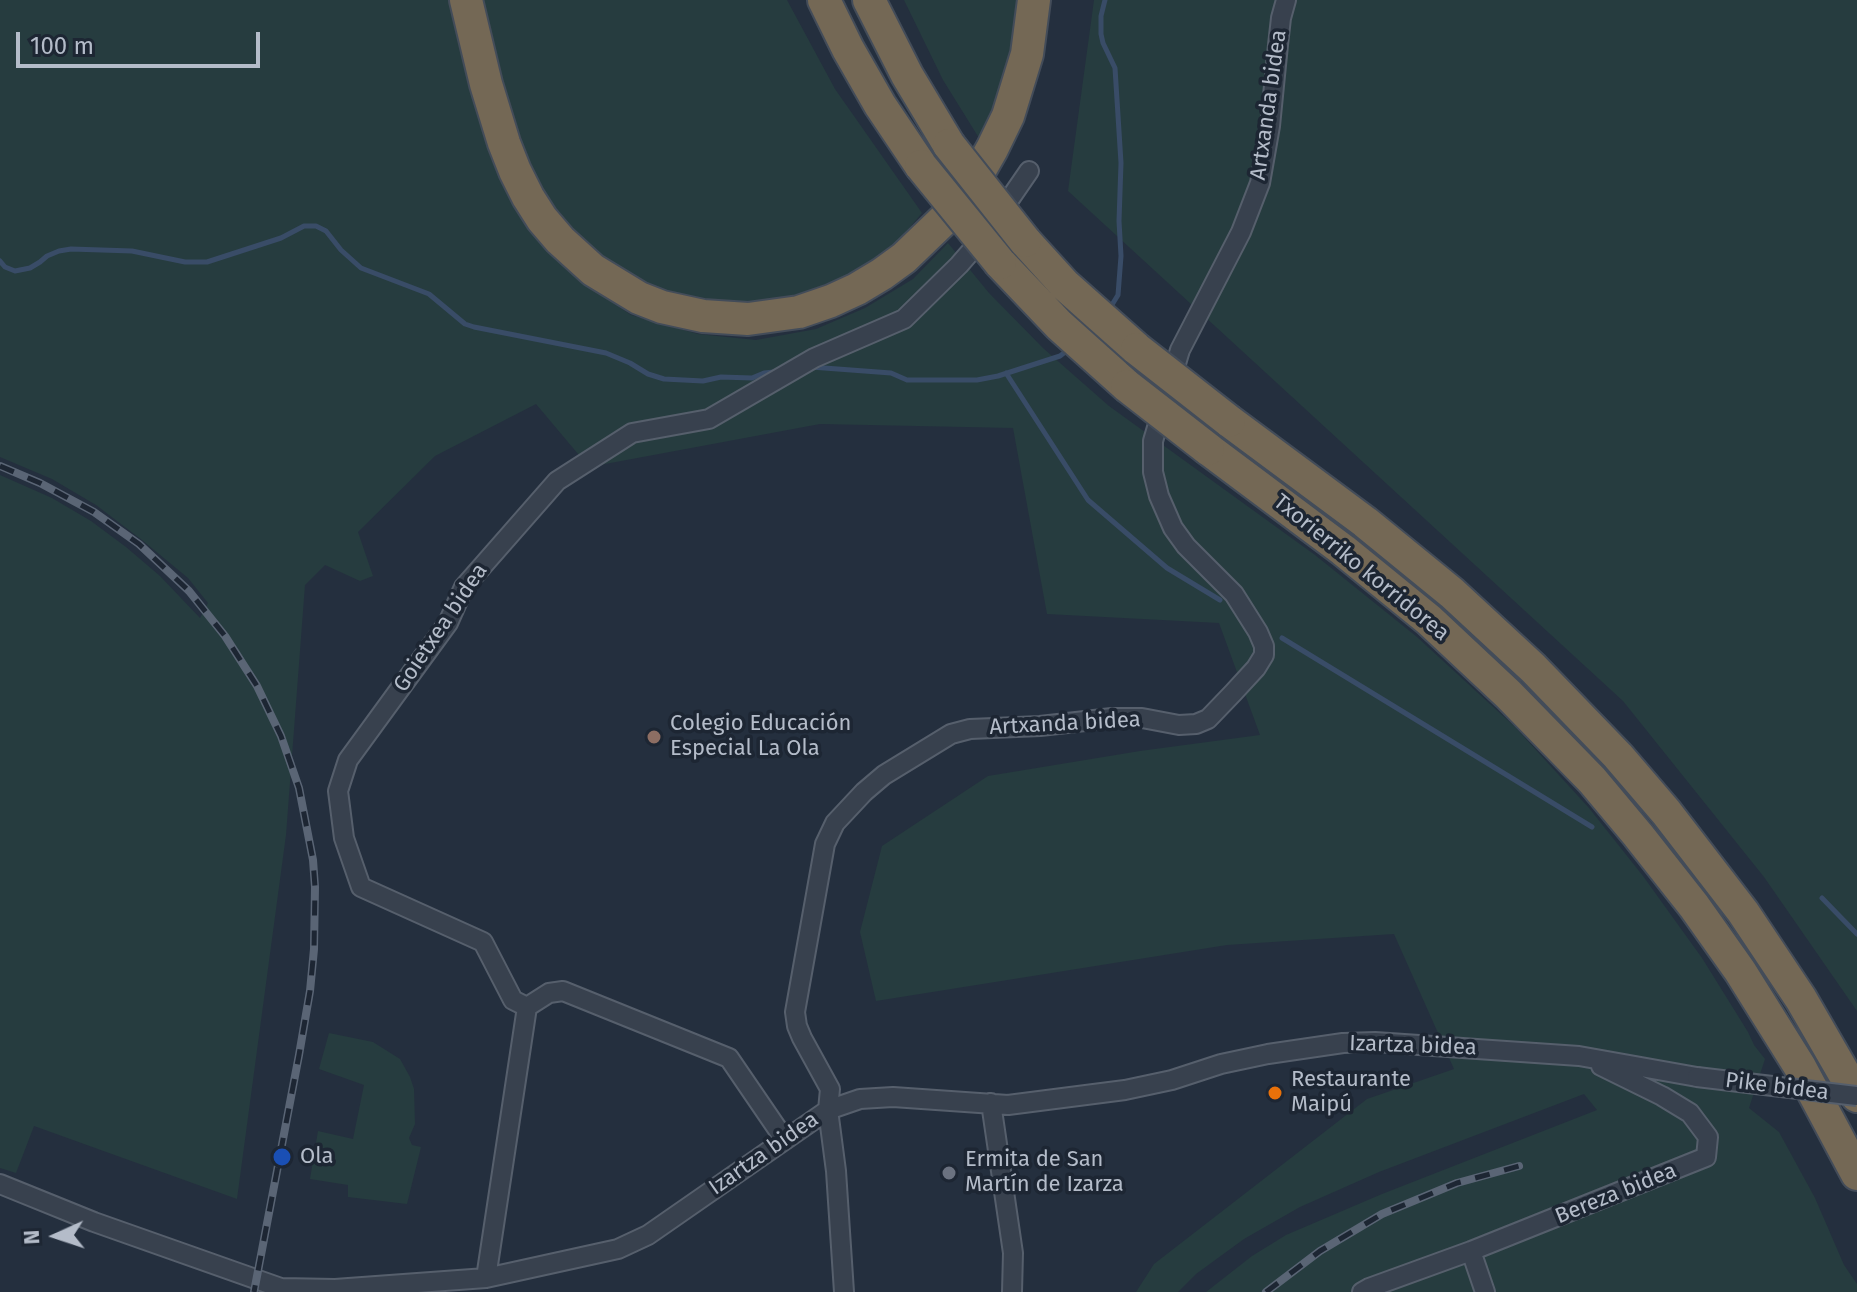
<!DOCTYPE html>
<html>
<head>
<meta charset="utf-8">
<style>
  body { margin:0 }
  #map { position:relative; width:1857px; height:1292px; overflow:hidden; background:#242f3e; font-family:"Fira Sans",sans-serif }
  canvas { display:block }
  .north { position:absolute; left:16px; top:1196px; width:80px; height:80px; -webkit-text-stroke:6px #1d2633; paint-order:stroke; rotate:267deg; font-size:22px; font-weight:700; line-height:32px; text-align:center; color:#b4bcc9 }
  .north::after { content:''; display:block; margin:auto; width:28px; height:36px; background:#b4bcc9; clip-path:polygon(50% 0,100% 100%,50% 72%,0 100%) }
  .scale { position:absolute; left:16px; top:32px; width:244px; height:36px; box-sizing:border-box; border:4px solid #b4bcc9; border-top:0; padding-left:10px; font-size:24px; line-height:28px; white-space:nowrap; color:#b4bcc9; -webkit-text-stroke:6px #1d2633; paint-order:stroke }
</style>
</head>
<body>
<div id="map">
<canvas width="1857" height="1292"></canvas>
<div class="north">N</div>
<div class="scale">100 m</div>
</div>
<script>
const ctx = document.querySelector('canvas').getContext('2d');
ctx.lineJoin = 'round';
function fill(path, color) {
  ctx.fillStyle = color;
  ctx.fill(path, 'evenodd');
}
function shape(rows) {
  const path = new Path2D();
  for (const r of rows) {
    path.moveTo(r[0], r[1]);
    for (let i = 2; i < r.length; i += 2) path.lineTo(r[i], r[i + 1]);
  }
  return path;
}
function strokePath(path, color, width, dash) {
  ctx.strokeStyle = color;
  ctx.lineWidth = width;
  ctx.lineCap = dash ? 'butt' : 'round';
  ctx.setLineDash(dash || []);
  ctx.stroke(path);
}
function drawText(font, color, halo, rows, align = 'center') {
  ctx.font = font + ' "Fira Sans",sans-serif';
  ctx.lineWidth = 7;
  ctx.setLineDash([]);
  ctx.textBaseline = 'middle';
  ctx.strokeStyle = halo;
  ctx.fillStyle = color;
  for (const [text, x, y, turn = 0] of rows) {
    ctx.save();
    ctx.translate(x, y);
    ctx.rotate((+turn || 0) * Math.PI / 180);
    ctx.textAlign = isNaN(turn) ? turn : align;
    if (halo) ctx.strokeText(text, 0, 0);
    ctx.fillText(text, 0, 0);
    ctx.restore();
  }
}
const green = shape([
  [0,0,450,0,491,159,516,209,548,250,582,282,631,315,698,334,756,340,816,329,865,308,913,279,948,243,989,293,1043,348,1109,406,1315,555,1417,637,1515,727,1589,808,1643,876,1702,958,1748,1032,1754,1045,1765,1059,1749,1108,1779,1132,1815,1198,1844,1265,1857,1284,1857,1292,1206,1292,1252,1256,1286,1235,1382,1194,1597,1110,1584,1094,1379,1172,1300,1207,1244,1239,1196,1274,1178,1292,1136,1292,1154,1264,1367,1099,1454,1069,1394,934,1227,945,876,1001,860,932,882,846,988,776,1140,751,1260,735,1219,623,1047,614,1013,428,820,424,589,467,536,404,435,456,358,532,373,576,360,581,325,565,305,585,286,835,237,1199,34,1126,16,1173,0,1168,0,475,52,498,91,521,126,547,160,576,200,618,208,603,188,578,142,540,96,505,52,479,0,457],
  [477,0,787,0,835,89,922,213,895,245,850,275,792,297,743,308,656,291,624,277,560,221,518,157],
  [904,0,1022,0,1016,41,996,107,979,138,943,80],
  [1094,0,1857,0,1857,1011,1764,877,1623,701,1068,191],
  [329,1033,373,1042,400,1059,410,1077,414,1089,415,1124,409,1138,412,1145,421,1147,407,1204,348,1197,348,1185,310,1179,318,1131,353,1139,364,1085,319,1069]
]);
const stream = shape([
  [1105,0,1101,16,1101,34,1103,43,1115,68,1121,163,1119,221,1121,256,1118,295,1110,308],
  [0,261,5,267,15,271,30,268,40,262,47,256,59,251,71,249,132,251,185,262,207,262,281,238,304,226,316,226,326,231,341,250,361,268,429,294,465,324,474,327,606,353,630,363,648,374,664,379,703,381,721,377,752,378,764,373,774,372],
  [811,367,891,373,907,380,977,380,998,376,1060,356,1069,349],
  [1006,373,1088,500,1167,568,1220,600],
  [1282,638,1592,827],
  [1822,898,1857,934]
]);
const minor = shape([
  [527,1007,513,1000,483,942,361,887,344,838,338,791,348,760,448,623,464,587,557,481,632,433,709,419,814,358,904,319,959,265,985,235,1029,171],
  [991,1103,1013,1253,1012,1292],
  [0,1184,94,1222,281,1288,335,1289,486,1278,618,1249,648,1235,828,1110,860,1099,893,1097,1008,1105,1125,1090,1172,1080,1221,1064,1268,1054,1343,1043,1375,1042,1579,1056,1697,1077],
  [1471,1251,1485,1292],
  [486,1278,527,1007,549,993,563,991,729,1058,785,1140],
  [844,1292,836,1171,828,1110,830,1089,802,1038,797,1026,795,1012,825,844,835,823,864,792,884,775,951,734,970,729,1040,726,1112,718,1142,718,1179,725,1196,724,1208,719,1233,693,1256,668,1264,655,1264,646,1258,632,1234,594,1186,546,1173,528,1159,496,1153,472,1153,441,1180,350,1241,232,1260,183,1270,126,1278,45,1281,18,1286,0],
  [1362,1292,1369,1288,1471,1251,1706,1157,1708,1137,1690,1113,1662,1096,1601,1066]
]);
const motorway = shape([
  [466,0,486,84,504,143,515,171,528,197,542,219,560,240,593,270,639,298,662,307,703,316,748,319,799,312,831,301,857,289,882,274,904,258,955,209,968,191,992,149,1008,116,1027,54,1034,0],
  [824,0,848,49,880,105,921,166],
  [869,0,907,75,949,145],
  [1025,241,1065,285,1137,349],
  [1000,263,1059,325,1127,386],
  [1229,421,1365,522,1452,593,1533,668,1618,756,1666,812,1743,912,1801,999,1857,1096],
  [1208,449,1343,550,1429,620,1508,694,1592,780,1638,835,1694,906,1740,971,1800,1067,1857,1174]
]);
const rail = shape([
  [0,466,40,483,94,512,139,544,189,591,225,636,257,686,281,736,299,788,313,860,315,887,314,949,310,991,299,1055,254,1292],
  [1266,1292,1320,1251,1382,1214,1457,1183,1519,1166]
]);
const minorBridge = shape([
  [1697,1077,1857,1096]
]);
const motorwayBridge = shape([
  [949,145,1025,241],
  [921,166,1000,263],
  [1137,349,1229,421],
  [1127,386,1208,449]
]);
const markers = [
  [654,737,8,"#8d6e63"],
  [1275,1093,8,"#e8710a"],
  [282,1157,10,"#1a4fb4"],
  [949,1173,8,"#6b7280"]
];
const streetNames = [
  ["Artxanda bidea",1269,105,-82],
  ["Txorierriko korridorea",1361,568,39],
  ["Goietxea bidea",441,628,-56],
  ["Artxanda bidea",1065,724,-3],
  ["Izartza bidea",1413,1046,2],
  ["Pike bidea",1777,1087,7],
  ["Izartza bidea",764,1154,-35],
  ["Bereza bidea",1616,1194,-22]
];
const poiNames = [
  ["Colegio Educación",670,724],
  ["Especial La Ola",670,749],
  ["Restaurante",1291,1080],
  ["Maipú",1291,1105],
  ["Ola",300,1157],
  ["Ermita de San",965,1160],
  ["Martín de Izarza",965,1185]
];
fill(green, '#263c3f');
strokePath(stream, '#394c67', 5);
strokePath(minor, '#565f6c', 22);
strokePath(motorway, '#434c59', 36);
strokePath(minor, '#38414e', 18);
strokePath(motorway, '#746855', 32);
strokePath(rail, '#5a6575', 8);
strokePath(rail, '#1d2633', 5, [15]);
strokePath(minorBridge, '#565f6c', 22, []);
strokePath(motorwayBridge, '#434c59', 36, []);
strokePath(minorBridge, '#38414e', 18);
strokePath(motorwayBridge, '#746855', 32);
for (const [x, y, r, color] of markers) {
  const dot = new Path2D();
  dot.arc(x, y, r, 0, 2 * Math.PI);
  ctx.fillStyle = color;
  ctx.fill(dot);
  strokePath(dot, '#1d2633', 3);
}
drawText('22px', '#b4bcc9', '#1d2633', streetNames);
drawText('22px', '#b4bcc9', '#1d2633', poiNames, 'left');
</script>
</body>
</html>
